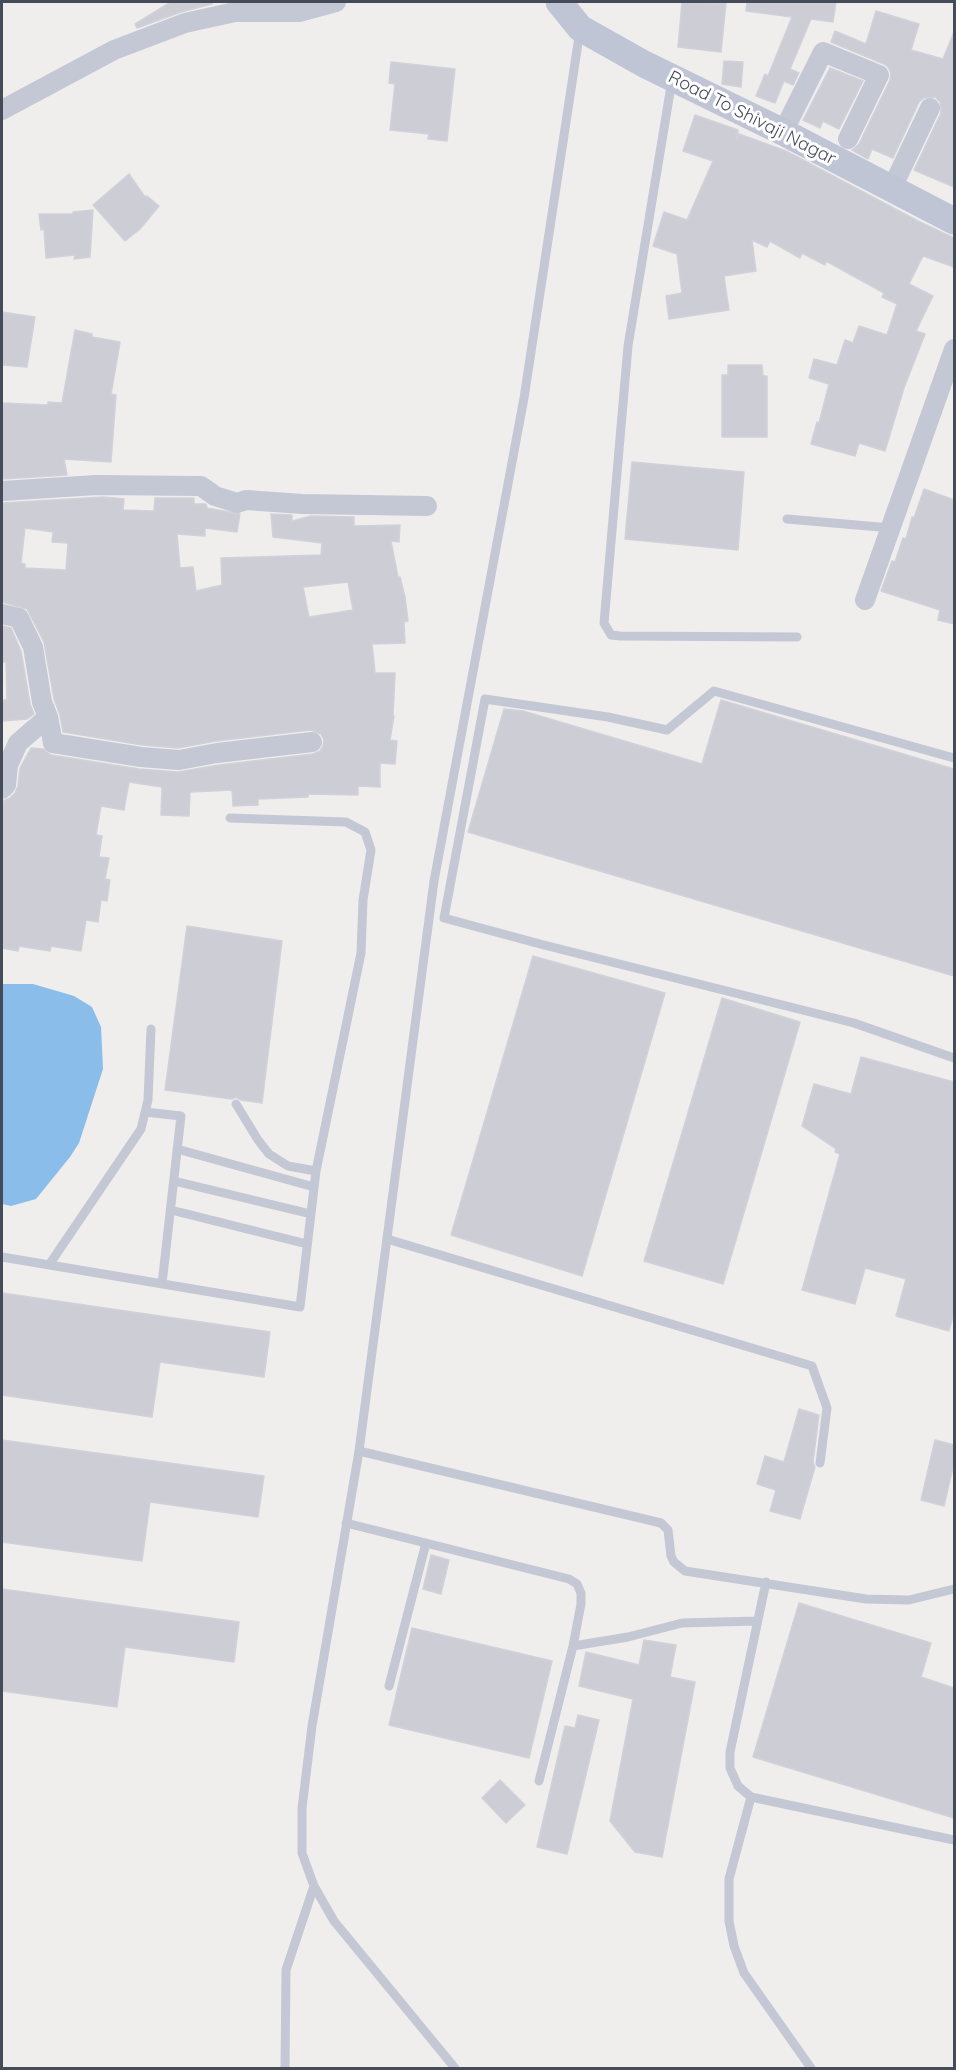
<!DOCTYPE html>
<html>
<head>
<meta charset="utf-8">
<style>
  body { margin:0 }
  #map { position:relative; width:956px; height:2070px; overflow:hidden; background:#f0eeed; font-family:Quicksand,sans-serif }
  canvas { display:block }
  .frame { position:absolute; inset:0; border:3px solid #464b5a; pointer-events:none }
</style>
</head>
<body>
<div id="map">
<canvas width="956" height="2070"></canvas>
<div class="frame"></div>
</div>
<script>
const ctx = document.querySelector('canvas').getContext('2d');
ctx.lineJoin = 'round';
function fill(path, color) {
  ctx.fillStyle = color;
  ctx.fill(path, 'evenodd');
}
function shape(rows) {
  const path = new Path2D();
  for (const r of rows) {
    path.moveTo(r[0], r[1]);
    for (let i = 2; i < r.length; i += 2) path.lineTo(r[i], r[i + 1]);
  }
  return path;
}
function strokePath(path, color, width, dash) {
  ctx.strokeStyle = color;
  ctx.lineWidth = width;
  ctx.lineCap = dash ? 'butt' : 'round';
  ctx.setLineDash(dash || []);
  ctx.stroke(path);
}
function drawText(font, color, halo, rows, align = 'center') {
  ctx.font = font + ' Quicksand,sans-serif';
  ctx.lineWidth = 6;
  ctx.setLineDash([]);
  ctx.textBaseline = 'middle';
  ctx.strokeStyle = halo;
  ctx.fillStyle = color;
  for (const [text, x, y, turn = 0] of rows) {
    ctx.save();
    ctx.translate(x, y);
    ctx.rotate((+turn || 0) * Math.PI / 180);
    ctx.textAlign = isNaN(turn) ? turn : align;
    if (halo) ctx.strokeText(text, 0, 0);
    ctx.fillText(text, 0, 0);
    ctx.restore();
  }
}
const water = shape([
  [2,984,33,984,74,996,92,1007,101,1027,103,1069,79,1143,70,1157,36,1199,11,1206,2,1204]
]);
const building = shape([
  [171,2,212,2,212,4,181,12,137,28,135,24,171,2],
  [682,2,726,3,721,52,678,47,682,2],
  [747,2,836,2,833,22,811,19,790,69,799,73,793,85,784,81,775,103,756,96,765,74,768,76,792,17,746,11,747,2],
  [876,11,919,24,911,50,943,59,954,32,954,187,914,170,941,113,940,102,935,97,924,98,919,102,893,158,872,149,868,159,852,150,859,144,890,80,891,73,888,67,884,64,831,42,835,31,866,44,876,11],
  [724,61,743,62,741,87,722,84,724,61],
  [391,62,455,69,447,141,428,139,429,134,390,130,395,84,389,83,391,62],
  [830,68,863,81,839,129,823,121,820,128,803,120,830,68],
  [695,115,738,130,737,140,739,134,786,151,918,221,954,238,954,267,923,256,909,284,933,296,916,331,925,334,904,388,885,451,859,443,855,456,811,444,817,422,819,423,829,384,809,378,814,359,837,365,845,340,853,343,859,326,887,335,897,304,882,297,884,293,826,261,825,265,802,253,800,258,770,241,767,247,752,240,756,271,724,276,729,310,669,319,666,296,682,293,677,254,653,246,664,212,687,220,713,161,683,151,695,115],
  [129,174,145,197,147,196,159,206,140,229,125,241,93,205,129,174],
  [93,210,90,257,74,259,75,255,46,258,44,229,41,230,39,214,73,214,73,212,93,210],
  [2,312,35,317,27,367,2,365,2,312],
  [75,330,92,334,92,337,120,342,111,394,116,395,111,462,64,459,67,475,2,479,2,403,48,405,48,402,62,403,75,330],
  [728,365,762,365,763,376,767,376,767,437,722,437,722,375,728,375,728,365],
  [632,462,744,472,738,550,625,539,632,462],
  [924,489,954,500,954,624,938,620,940,610,881,591,892,561,895,562,903,538,906,539,912,517,914,518,924,489],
  [103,497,124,499,123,510,154,511,155,498,194,498,194,504,206,504,207,508,240,514,237,532,205,528,205,536,177,534,180,568,193,567,196,591,222,585,221,558,321,555,322,543,273,537,271,514,292,515,292,521,311,516,354,517,354,526,400,525,399,542,391,541,398,577,400,577,405,597,408,621,404,622,405,643,372,644,375,673,395,673,393,716,394,716,390,740,397,741,395,764,380,763,380,787,358,786,358,795,308,794,308,797,258,799,258,805,233,806,232,790,190,792,189,816,161,815,162,787,129,782,124,810,101,806,96,835,102,836,99,857,109,858,105,879,110,880,107,901,101,900,98,922,86,920,81,951,51,946,50,951,19,946,18,951,2,948,2,801,10,798,15,793,18,786,20,768,31,748,43,749,51,755,139,769,178,772,219,765,313,754,320,751,323,746,324,740,321,734,311,730,216,741,178,748,142,745,63,732,60,715,54,699,44,642,27,609,2,602,2,503,103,497],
  [25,528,53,532,52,542,68,543,66,570,25,568,25,564,21,563,25,528],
  [348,582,353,610,309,617,303,587,348,582],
  [2,626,11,628,21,651,30,704,34,714,27,719,2,721,2,700,7,700,6,662,2,662,2,626],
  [721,700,954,769,954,976,468,832,504,709,523,711,702,764,721,700],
  [187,926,282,941,262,1103,241,1100,236,1097,232,1099,165,1090,187,926],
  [533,956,665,993,582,1276,451,1235,533,956],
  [722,998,800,1022,723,1284,644,1261,722,998],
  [861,1057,954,1082,954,1312,949,1331,896,1316,906,1279,865,1268,855,1304,802,1290,840,1154,835,1152,836,1149,802,1126,814,1084,851,1094,861,1057],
  [2,1293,270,1332,264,1377,160,1362,152,1417,2,1395,2,1293],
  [799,1409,819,1415,813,1462,815,1467,800,1519,770,1511,776,1490,757,1484,765,1456,784,1462,799,1409],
  [2,1440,264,1476,258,1517,150,1502,142,1561,2,1542,2,1440],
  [935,1440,954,1445,954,1463,944,1506,921,1500,935,1440],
  [431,1555,449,1560,441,1594,423,1589,431,1555],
  [2,1589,239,1622,234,1662,125,1647,117,1707,2,1691,2,1589],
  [799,1603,931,1643,921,1677,954,1688,954,1818,753,1757,799,1603],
  [412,1628,552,1661,529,1758,389,1725,412,1628],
  [644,1640,676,1645,670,1677,695,1682,662,1857,635,1852,610,1821,633,1699,579,1686,586,1652,639,1665,644,1640],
  [578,1715,599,1720,567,1854,537,1847,565,1726,575,1728,578,1715],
  [500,1780,525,1805,506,1823,482,1798,500,1780]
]);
const lane = shape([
  [672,80,628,346,604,623,611,635,620,636,797,637],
  [787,519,891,528],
  [954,758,714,691,667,730,608,717,485,699,444,918,540,944,854,1023,954,1058],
  [236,1104,258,1140,269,1154,288,1166,316,1171],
  [145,1112,181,1116,162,1284],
  [177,1149,314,1187],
  [174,1181,311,1214],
  [171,1210,307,1244],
  [387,1239,812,1366,827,1408,820,1463],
  [2,1257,300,1307,316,1171,361,953,363,900,371,850,365,832,346,822,230,818],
  [49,1265,141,1129,148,1100,151,1029],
  [359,1451,661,1523,668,1530,671,1556,674,1562,685,1571,866,1599,909,1600,954,1589],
  [346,1523,569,1579,577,1584,581,1593,581,1604,573,1646,539,1781],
  [766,1582,730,1752,730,1768,738,1786,751,1797,954,1840],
  [573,1646,628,1637,682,1623,757,1621],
  [389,1686,426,1543],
  [751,1797,729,1879,729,1921,734,1946,744,1973,811,2068],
  [285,2068,286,1970,314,1886],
  [455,2068,334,1921,314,1886,302,1853,302,1808,312,1726,359,1451,434,881,524,398,580,30]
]);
const street = shape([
  [2,110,114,50,185,23,235,12,299,12,336,2],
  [783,132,823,52,879,75,848,139],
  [892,188,930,108],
  [2,491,96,485,201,486,215,496,237,503,246,500,302,504,427,506],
  [865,600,954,349],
  [2,614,19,618,33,647,42,702,48,717,53,743,141,757,179,760,217,753,312,742],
  [2,789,6,785,8,765,18,743,48,717]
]);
const secondary = shape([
  [559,2,580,28,644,64,783,132,954,221]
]);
const streetNames = [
  ["Road To Shivaji Nagar",752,118,27]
];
fill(water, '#8abde9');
fill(building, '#cdced5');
strokePath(building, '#d1d1d9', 1.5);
strokePath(lane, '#c4c8d4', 9);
strokePath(street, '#c4c8d4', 20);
strokePath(secondary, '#c0c5d6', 27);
drawText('18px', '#464b5a', '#fff', streetNames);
</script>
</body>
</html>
